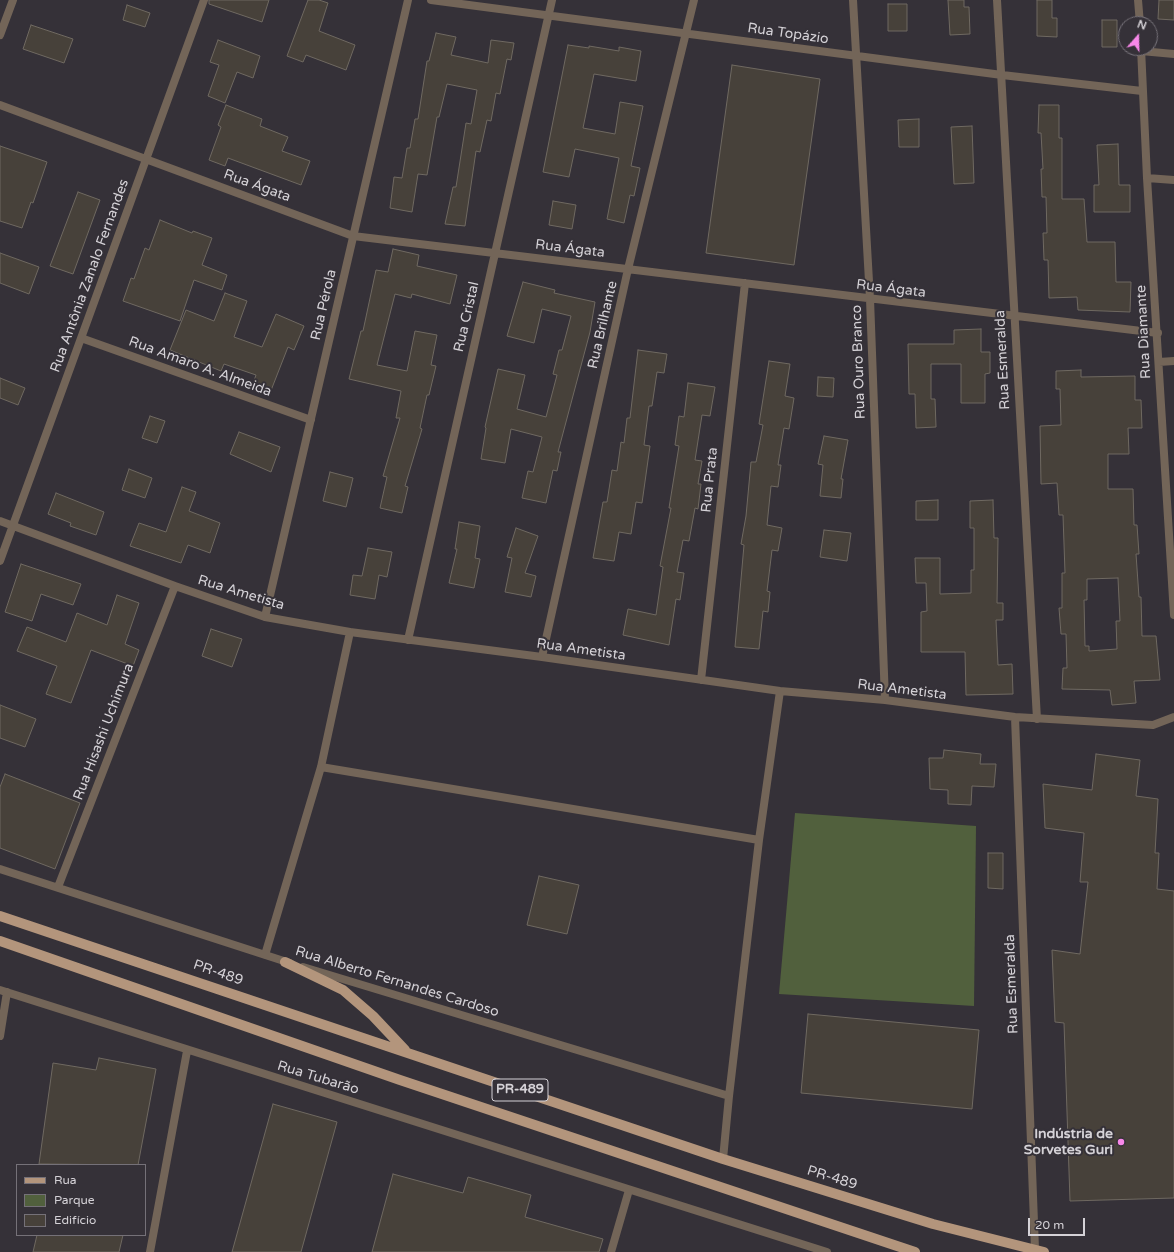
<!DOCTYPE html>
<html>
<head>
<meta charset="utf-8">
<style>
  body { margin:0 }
  #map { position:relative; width:1174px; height:1252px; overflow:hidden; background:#353138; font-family:"Varela Round",sans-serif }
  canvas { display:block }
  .legend { position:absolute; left:16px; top:1164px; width:130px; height:72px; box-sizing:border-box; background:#353138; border:1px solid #757178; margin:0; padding:5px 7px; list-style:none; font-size:12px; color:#d5d2d7 }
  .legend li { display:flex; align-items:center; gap:8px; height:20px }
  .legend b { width:20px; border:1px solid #757178 }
  .north { position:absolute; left:1118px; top:16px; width:40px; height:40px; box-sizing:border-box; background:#353138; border:1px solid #757178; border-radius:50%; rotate:20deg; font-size:11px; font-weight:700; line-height:16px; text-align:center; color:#d5d2d7 }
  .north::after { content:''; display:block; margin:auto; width:14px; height:18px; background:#f888e9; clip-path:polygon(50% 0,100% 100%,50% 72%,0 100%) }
  .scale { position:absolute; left:1028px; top:1218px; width:57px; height:18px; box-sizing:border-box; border:2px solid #d5d2d7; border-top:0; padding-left:5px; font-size:12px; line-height:14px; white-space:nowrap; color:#d5d2d7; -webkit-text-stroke:3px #353138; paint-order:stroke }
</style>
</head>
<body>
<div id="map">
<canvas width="1174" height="1252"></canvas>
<ul class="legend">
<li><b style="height:5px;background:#b3957c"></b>Rua</li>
<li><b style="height:11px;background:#51603d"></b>Parque</li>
<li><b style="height:11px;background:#47413a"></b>Edifício</li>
</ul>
<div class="north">N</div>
<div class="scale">20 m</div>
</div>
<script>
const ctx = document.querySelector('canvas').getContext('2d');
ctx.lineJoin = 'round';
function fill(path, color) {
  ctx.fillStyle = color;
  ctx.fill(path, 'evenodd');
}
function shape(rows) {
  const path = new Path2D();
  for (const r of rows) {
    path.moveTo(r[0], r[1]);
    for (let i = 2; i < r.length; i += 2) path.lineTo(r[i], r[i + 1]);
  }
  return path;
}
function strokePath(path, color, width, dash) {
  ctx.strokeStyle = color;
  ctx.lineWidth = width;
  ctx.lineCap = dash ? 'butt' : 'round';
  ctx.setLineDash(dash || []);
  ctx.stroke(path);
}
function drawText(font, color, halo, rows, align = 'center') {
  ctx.font = font + ' "Varela Round",sans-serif';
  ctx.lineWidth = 4;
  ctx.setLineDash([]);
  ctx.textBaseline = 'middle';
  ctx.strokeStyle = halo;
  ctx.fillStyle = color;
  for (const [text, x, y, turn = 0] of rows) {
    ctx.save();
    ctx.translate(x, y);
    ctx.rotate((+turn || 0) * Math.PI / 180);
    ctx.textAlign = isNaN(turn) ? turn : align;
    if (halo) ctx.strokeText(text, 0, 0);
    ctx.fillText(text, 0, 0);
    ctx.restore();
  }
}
const green = shape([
  [795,813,976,826,974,1006,779,994]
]);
const building = shape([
  [209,0,269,0,262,22,209,4,209,0],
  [308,0,319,0,328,3,319,31,355,45,346,70,306,55,303,62,287,56,308,0],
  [948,0,964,0,964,7,969,7,970,34,950,35,948,0],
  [1037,0,1052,0,1052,18,1057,18,1057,37,1037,36,1037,0],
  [1159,0,1174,0,1174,20,1158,19,1159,0],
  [888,4,907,4,907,31,888,31,888,4],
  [127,5,150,13,145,27,123,20,127,5],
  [1102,20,1117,20,1117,47,1102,47,1102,20],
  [31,25,73,39,64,63,23,49,31,25],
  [436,33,456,37,451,55,488,63,491,40,514,43,511,60,507,59,500,94,496,93,491,121,487,120,480,152,476,151,465,226,445,224,453,187,456,187,466,123,471,124,477,90,447,84,439,117,437,117,427,175,418,174,412,212,390,208,394,177,402,178,407,148,410,148,415,119,418,119,427,61,429,61,436,33],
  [218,40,260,56,253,78,237,72,225,103,208,96,219,65,210,62,218,40],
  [568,45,589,48,589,46,619,51,619,47,641,51,636,81,594,74,583,128,615,134,620,102,643,106,631,166,640,168,634,196,630,195,624,223,607,219,619,158,575,149,569,177,543,172,568,45],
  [732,65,820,79,794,265,706,253,732,65],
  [226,105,262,119,260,126,288,137,282,151,310,161,301,185,228,158,225,166,209,160,221,127,218,125,226,105],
  [1039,105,1059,105,1059,138,1062,138,1062,199,1084,199,1087,242,1115,242,1116,282,1131,282,1130,312,1078,310,1077,297,1049,298,1048,260,1044,260,1043,233,1047,233,1046,197,1042,197,1041,169,1043,169,1041,133,1038,133,1039,105],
  [919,119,919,147,899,147,898,120,919,119],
  [972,126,974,183,954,184,951,127,972,126],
  [1118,144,1119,185,1130,185,1130,212,1094,212,1094,185,1099,185,1097,145,1118,144],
  [0,146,47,162,33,203,31,202,22,228,0,221,0,146],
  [78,192,100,200,73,274,50,266,78,192],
  [553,201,576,205,572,229,549,225,553,201],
  [160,220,192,233,193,231,212,238,202,265,227,275,222,290,194,280,180,321,123,301,131,278,134,279,145,248,149,250,160,220],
  [393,249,419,255,417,266,457,275,450,304,412,294,411,298,395,294,377,365,407,371,415,331,437,335,431,365,436,366,429,395,427,395,420,428,422,429,405,486,408,487,402,513,380,508,387,477,383,476,400,418,396,418,401,391,349,379,361,331,363,331,376,270,388,272,393,249],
  [0,253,39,267,29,294,0,283,0,253],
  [523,282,555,290,554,293,595,302,590,332,558,452,561,452,557,471,553,470,546,503,522,498,528,471,533,472,542,437,511,429,505,463,481,459,486,428,485,427,498,369,525,375,517,409,546,417,557,375,553,374,559,350,562,350,571,316,542,309,534,343,507,336,523,282],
  [225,293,247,301,234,337,262,347,276,314,304,326,294,350,288,347,270,393,252,386,256,375,224,364,221,371,170,350,186,310,214,321,225,293],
  [981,329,981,352,990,352,990,373,985,374,985,403,961,403,961,364,931,364,931,399,935,399,936,427,916,428,915,394,909,394,908,344,954,344,954,330,981,329],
  [638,350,667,354,664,373,657,372,652,406,649,406,644,445,650,446,642,503,636,502,631,534,619,532,614,561,593,558,603,502,607,502,612,470,617,471,621,442,624,443,627,418,630,418,638,350],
  [769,361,790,364,785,396,794,398,789,429,784,428,778,465,781,465,778,487,771,486,767,525,782,528,778,551,772,550,767,591,770,592,768,612,763,611,759,649,735,647,744,545,741,544,746,516,751,462,756,462,763,425,759,424,769,361],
  [1081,370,1081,377,1135,376,1135,400,1141,400,1142,428,1128,428,1129,454,1108,454,1108,489,1133,489,1134,525,1137,525,1139,554,1136,554,1139,597,1141,597,1142,636,1156,636,1160,680,1134,681,1136,703,1112,705,1110,690,1062,689,1063,668,1067,668,1066,634,1061,634,1059,608,1062,608,1062,573,1065,573,1063,515,1059,515,1057,483,1041,484,1040,426,1061,425,1060,389,1056,389,1056,371,1081,370],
  [1118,578,1120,621,1116,621,1117,649,1089,651,1089,646,1085,646,1084,600,1087,600,1087,579,1118,578],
  [818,377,834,378,833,397,817,396,818,377],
  [0,378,25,388,18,405,0,398,0,378],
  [688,383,715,387,710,416,702,415,695,460,702,461,698,484,701,484,698,509,695,508,689,541,683,540,677,572,684,573,680,600,676,599,669,645,623,635,628,609,656,615,663,567,660,566,671,508,669,508,679,446,675,445,679,416,684,417,688,383],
  [150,416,165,421,157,443,142,438,150,416],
  [239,432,280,447,271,472,230,454,239,432],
  [824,436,848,440,841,479,843,479,841,498,820,496,823,465,818,464,824,436],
  [129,469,152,478,145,498,122,490,129,469],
  [330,472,353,478,346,507,323,501,330,472],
  [182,487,196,492,189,511,220,523,210,553,188,545,181,563,130,546,139,523,166,532,182,487],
  [56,493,104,512,96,535,70,526,71,523,48,514,56,493],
  [938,500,938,520,916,520,916,501,938,500],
  [993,500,994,538,998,538,997,603,1003,603,1003,620,996,620,998,665,1012,664,1013,694,966,695,965,652,921,652,921,612,927,611,926,583,916,583,915,558,940,558,940,594,971,593,971,570,974,570,974,528,970,528,970,501,993,500],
  [459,522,480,526,475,558,480,559,474,588,449,583,457,549,455,549,459,522],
  [516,528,538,536,525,573,536,576,531,597,505,592,512,558,507,557,516,528],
  [824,530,851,533,847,561,820,557,824,530],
  [368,548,392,552,387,577,379,575,375,599,350,595,353,575,362,576,368,548],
  [21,564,81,584,73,605,41,594,32,621,5,612,21,564],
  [117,595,139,603,125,644,139,650,133,666,91,650,71,703,46,694,57,666,17,651,27,627,66,642,77,613,107,625,117,595],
  [211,629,242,639,232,667,202,656,211,629],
  [0,705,36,719,25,747,0,738,0,705],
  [944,750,981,754,980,764,996,764,994,787,972,786,971,805,948,804,948,790,930,789,929,758,943,758,944,750],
  [1096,754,1140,760,1136,796,1158,799,1155,853,1159,853,1157,889,1174,891,1174,1198,1070,1201,1064,1023,1055,1022,1052,950,1080,954,1088,882,1080,882,1084,833,1045,828,1043,784,1092,790,1096,754],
  [5,774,80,803,55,869,0,848,0,787,5,774],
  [988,853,1003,853,1003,889,988,888,988,853],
  [539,876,579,885,567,934,527,925,539,876],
  [808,1014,979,1030,972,1109,801,1093,808,1014],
  [99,1058,156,1069,138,1165,39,1164,53,1063,96,1070,99,1058],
  [273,1104,337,1122,301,1252,232,1252,273,1104],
  [393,1174,463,1193,468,1177,531,1195,525,1217,603,1239,599,1252,372,1252,393,1174],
  [37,1235,123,1235,119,1252,33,1252,37,1235]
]);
const minor = shape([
  [431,0,1002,75,1142,91],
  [853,0,870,299,885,700],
  [997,0,1037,719],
  [1138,0,1140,24],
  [0,35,13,0],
  [1141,48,1147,178,1174,615],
  [1141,51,1174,54],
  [0,105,353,236,1158,333],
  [1147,178,1174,180],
  [81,338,311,420],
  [1159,362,1174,361],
  [0,521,175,586,265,617,350,632,542,657,780,691,885,700,1015,717,1153,725,1174,717],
  [0,561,204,0],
  [265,617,408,0],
  [408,640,552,0],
  [542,657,628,269,694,0],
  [701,680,745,283],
  [1015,717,1035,1249],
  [321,767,759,840],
  [0,869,290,963],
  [58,887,175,586],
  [265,955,321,767,350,632],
  [303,967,729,1096,723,1159],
  [0,990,827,1252],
  [0,1036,7,992],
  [729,1096,759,840,780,691],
  [150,1252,187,1051],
  [611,1252,629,1190]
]);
const primary = shape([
  [0,916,723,1159,933,1224,1044,1252],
  [0,941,400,1080,915,1252],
  [285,962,343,990,373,1016,405,1050]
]);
const markers = [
  [1121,1142,4,"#f888e9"]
];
const shields = [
  [520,1090,56]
];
const shieldNames = [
  ["PR-489",520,1090]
];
const streetNames = [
  ["Rua Topázio",788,34,8],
  ["Rua Ágata",257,186,20],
  ["Rua Ágata",570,249,7],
  ["Rua Antônia Zanalo Fernandes",90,276,-70],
  ["Rua Ágata",891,289,7],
  ["Rua Pérola",324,305,-77],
  ["Rua Cristal",467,317,-77],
  ["Rua Brilhante",603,325,-77],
  ["Rua Diamante",1144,332,-93],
  ["Rua Esmeralda",1003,360,-93],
  ["Rua Ouro Branco",859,362,-92],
  ["Rua Amaro A. Almeida",200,367,20],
  ["Rua Prata",710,480,-84],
  ["Rua Ametista",241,593,17],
  ["Rua Ametista",581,650,8],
  ["Rua Ametista",902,690,7],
  ["Rua Hisashi Uchimura",104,732,-69],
  ["PR-489",218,973,19],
  ["Rua Alberto Fernandes Cardoso",397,982,17],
  ["Rua Esmeralda",1012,984,-92],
  ["Rua Tubarão",318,1078,17],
  ["PR-489",832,1178,17]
];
const poiNames = [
  ["Indústria de",1113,1134],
  ["Sorvetes Guri",1113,1150]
];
fill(green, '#51603d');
fill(building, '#47413a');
strokePath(building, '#6f6961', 1);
strokePath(minor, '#736558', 8);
strokePath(primary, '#b3957c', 10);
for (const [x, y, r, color] of markers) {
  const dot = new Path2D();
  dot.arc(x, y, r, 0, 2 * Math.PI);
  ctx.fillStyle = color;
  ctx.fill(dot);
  strokePath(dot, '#353138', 1.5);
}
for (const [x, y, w] of shields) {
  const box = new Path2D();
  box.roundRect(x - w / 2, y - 11, w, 22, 3);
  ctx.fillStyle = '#353138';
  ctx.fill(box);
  strokePath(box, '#d5d2d7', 1);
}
drawText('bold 13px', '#d5d2d7', null, shieldNames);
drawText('14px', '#d5d2d7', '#353138', streetNames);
drawText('bold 14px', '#d5d2d7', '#353138', poiNames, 'right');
</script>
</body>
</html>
